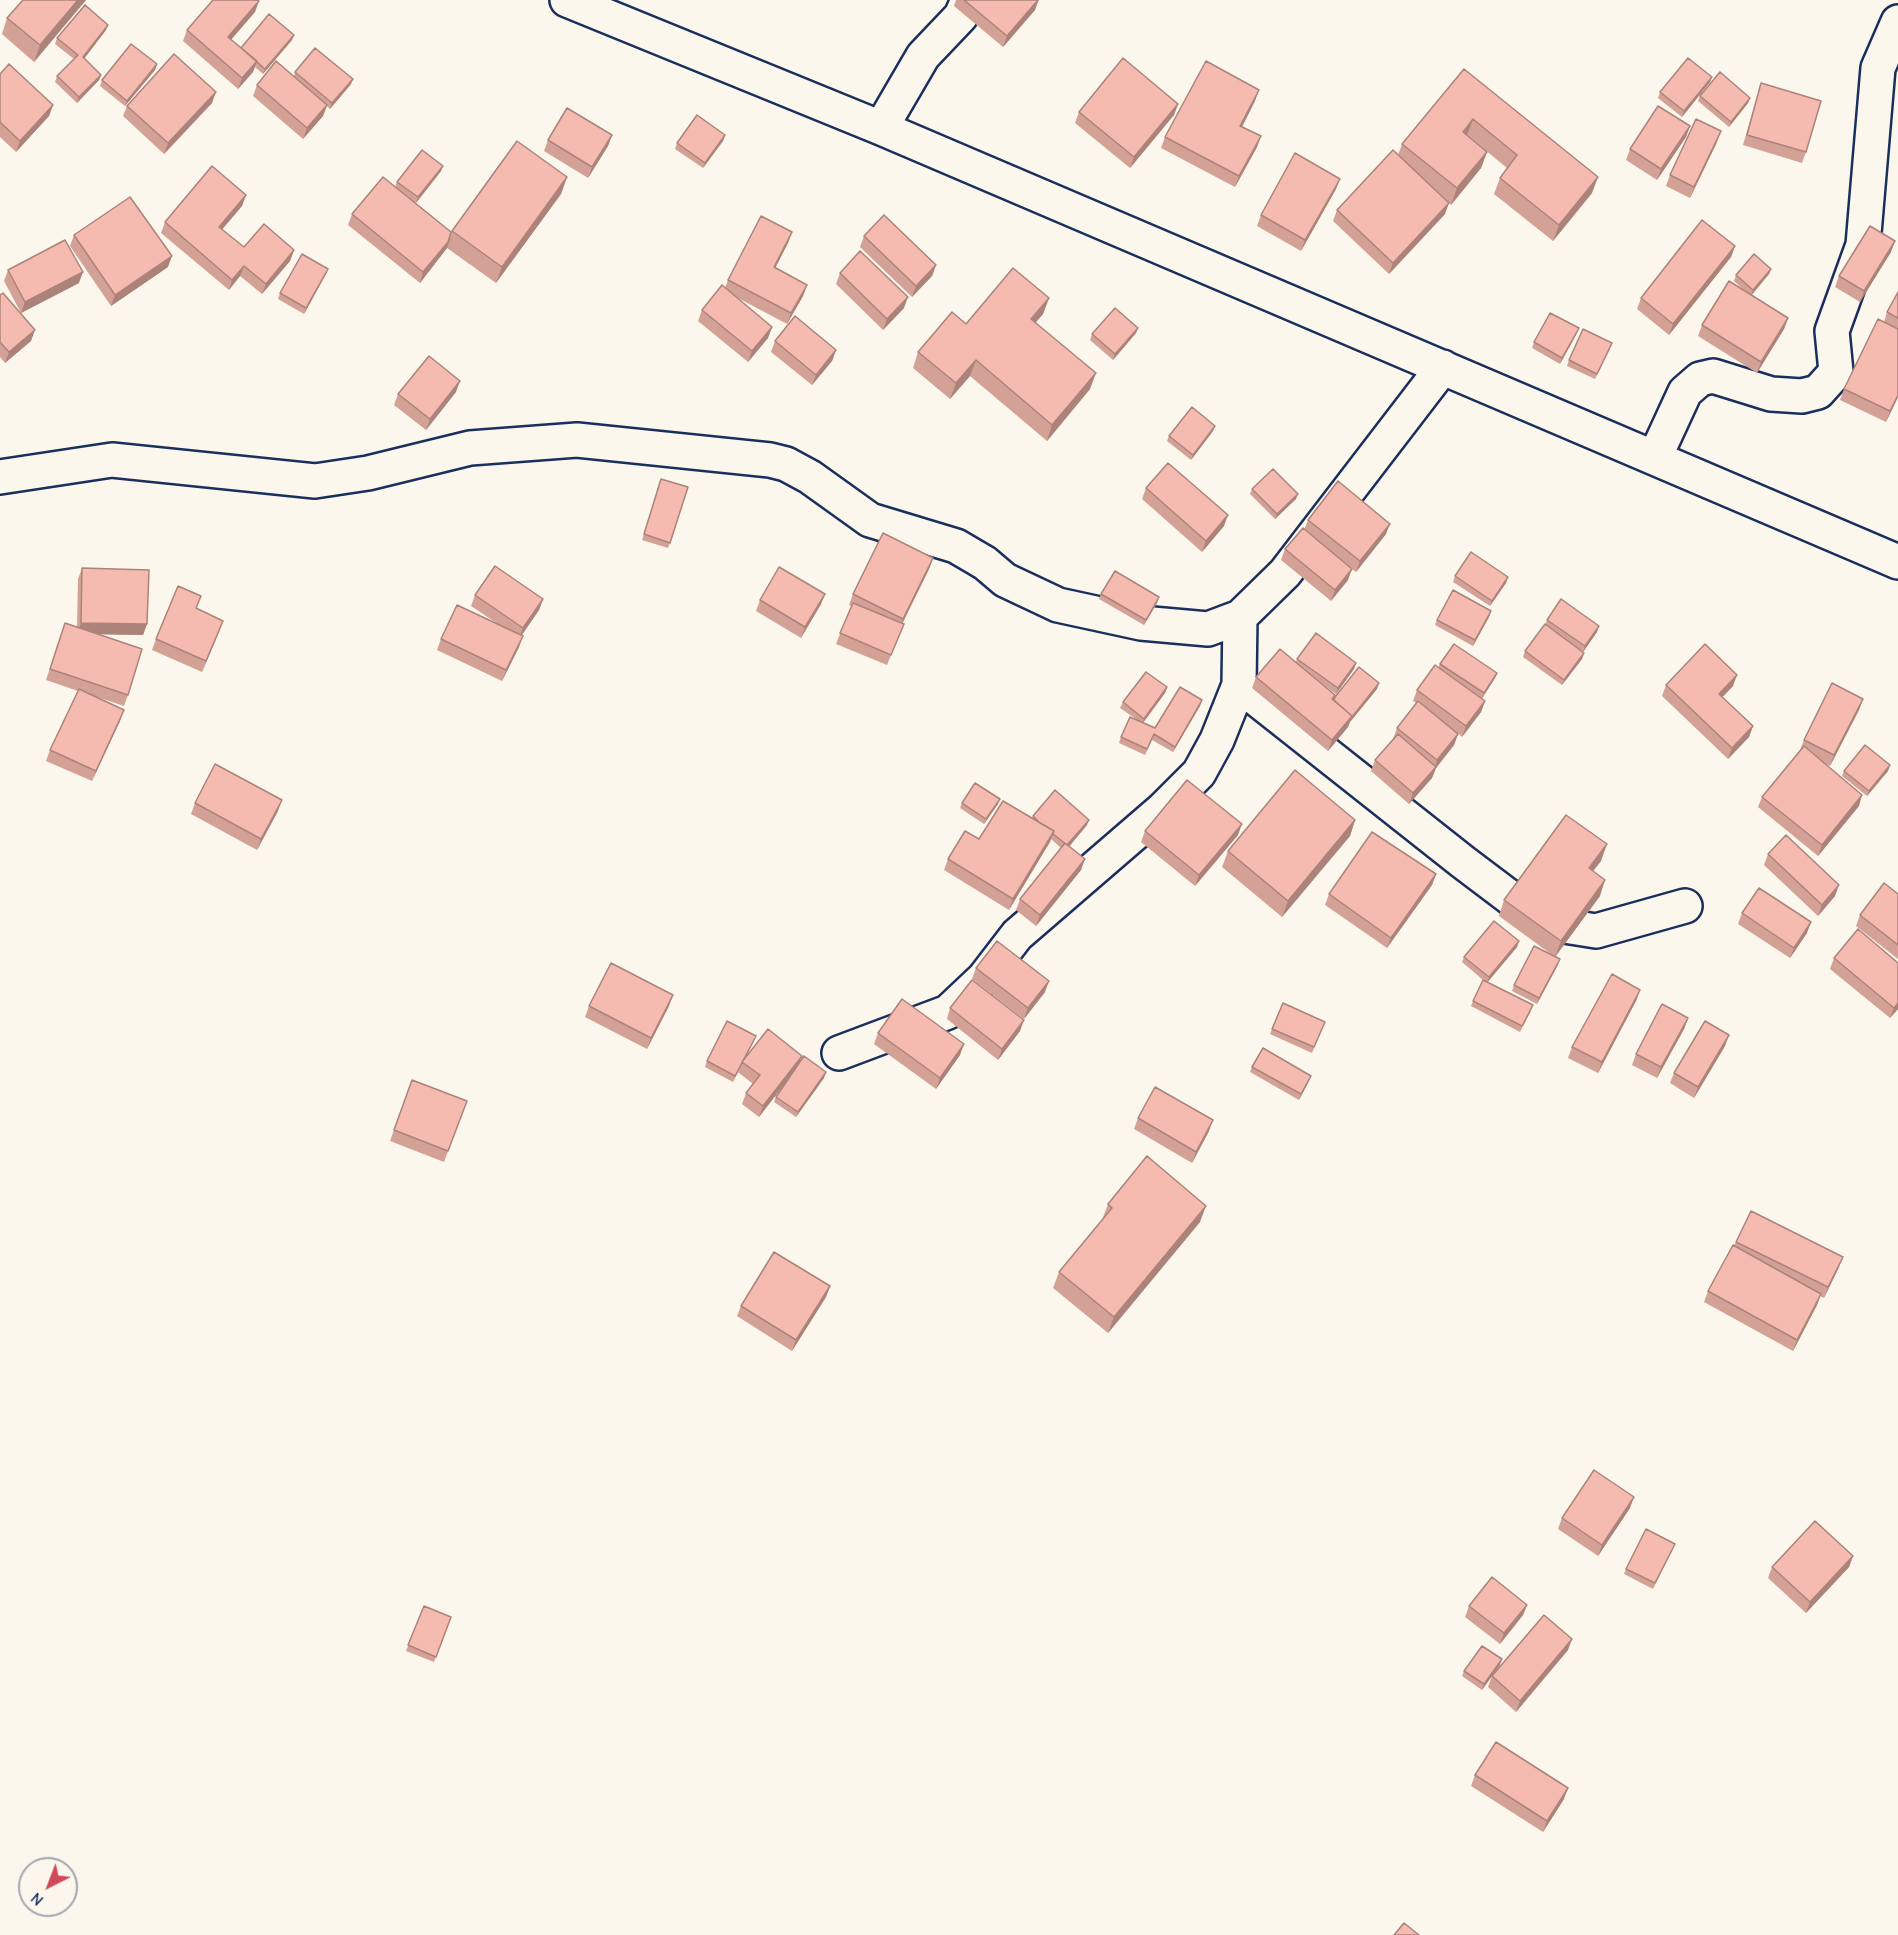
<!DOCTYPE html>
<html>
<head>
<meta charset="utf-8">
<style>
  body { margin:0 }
  #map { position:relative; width:1898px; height:1935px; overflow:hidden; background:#fbf7ec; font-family:"Comic Neue",sans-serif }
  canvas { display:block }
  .north { position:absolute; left:18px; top:1857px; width:60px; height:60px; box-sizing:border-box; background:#fbf7ec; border:2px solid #a1a7b3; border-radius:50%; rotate:222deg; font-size:16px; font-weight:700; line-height:24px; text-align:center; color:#1b2f5e }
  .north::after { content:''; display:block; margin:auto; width:21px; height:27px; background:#d1495b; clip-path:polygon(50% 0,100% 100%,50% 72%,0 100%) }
</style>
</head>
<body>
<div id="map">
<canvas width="1898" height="1935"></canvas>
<div class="north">N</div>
</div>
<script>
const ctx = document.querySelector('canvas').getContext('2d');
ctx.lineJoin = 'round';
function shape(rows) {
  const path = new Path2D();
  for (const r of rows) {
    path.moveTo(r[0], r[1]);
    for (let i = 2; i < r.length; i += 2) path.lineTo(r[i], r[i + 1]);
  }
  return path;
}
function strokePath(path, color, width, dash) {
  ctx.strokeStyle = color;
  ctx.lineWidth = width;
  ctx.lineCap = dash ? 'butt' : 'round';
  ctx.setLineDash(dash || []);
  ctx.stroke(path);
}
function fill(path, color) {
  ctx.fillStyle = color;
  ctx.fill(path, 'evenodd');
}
const minor = shape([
  [567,0,881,128,1898,562],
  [881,128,923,56,961,16,968,0],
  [1655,457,1685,392,1700,379,1713,376,1771,394,1802,396,1818,392,1836,372,1832,331,1863,245,1878,68,1898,22],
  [0,477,112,460,315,481,368,473,470,448,577,440,770,460,786,464,810,477,870,520,956,546,985,563,1005,580,1058,605,1141,623,1208,629,1240,617,1285,573,1443,367],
  [1239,685,1463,862,1512,899,1558,925,1596,931,1685,906],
  [839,1053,948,1012,984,978,1017,935,1163,809,1199,773,1217,740,1239,685,1240,617]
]);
const wall = shape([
  [23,0,86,0,34,62,2,34,7,18],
  [956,0,1039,0,1035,10,1003,47,954,6],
  [255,12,231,39,241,48,292,40,263,74,255,67,253,72,238,89,183,41,187,30],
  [108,25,106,30,84,58,101,75,99,80,77,103,55,82,57,76,74,59,55,44,57,38],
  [157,64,155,70,125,106,100,86,102,80],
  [1464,69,1592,193,1553,241,1494,194,1500,178,1507,168,1467,135,1467,136,1487,152,1481,168,1451,205,1445,199,1445,214,1389,274,1333,221,1337,210,1398,155,1402,144],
  [295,72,351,84,330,109,327,106,323,116,303,139,253,96,257,85,294,76],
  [0,74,53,105,49,116,16,152,0,137],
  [1712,77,1710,82,1682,117,1658,98,1660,92],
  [1761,83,1806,152,1802,163,1743,145],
  [1700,96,1750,98,1748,103,1729,127,1698,101],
  [1255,101,1242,126,1261,136,1257,147,1235,187,1161,148,1165,137],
  [212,103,164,154,123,116,127,106],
  [1178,104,1174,115,1130,168,1075,123,1079,112],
  [1690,126,1686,137,1657,180,1626,160,1630,149],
  [612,135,608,146,588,178,544,151,548,140],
  [725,135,723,141,703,168,675,149,677,143],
  [1717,142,1690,198,1666,186,1670,175],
  [443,166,441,171,416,203,451,232,452,231,567,177,561,194,496,283,447,248,420,283,348,225,352,214,395,187,397,182],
  [1336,189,1301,251,1257,226,1261,215],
  [246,195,242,206,222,229,244,247,294,250,290,261,262,294,240,276,229,290,161,233,165,222],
  [792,232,788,243,775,268,807,285,803,296,787,324,736,297,772,327,768,338,748,362,698,321,702,310,725,288,728,280],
  [74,235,168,267,111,306,70,246],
  [864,236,936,265,932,276,912,297,860,247],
  [1735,246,1731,257,1669,335,1637,309,1641,298],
  [1891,252,1860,302,1835,287,1839,276],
  [328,269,326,274,304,314,278,299,280,293],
  [1771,269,1769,274,1751,295,1788,318,1784,329,1757,373,1698,336,1702,325,1747,293,1734,281,1736,275],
  [8,270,79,283,21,313,4,281],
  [840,273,904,308,883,330,836,284],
  [1898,292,1898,397,1886,422,1840,400,1844,389,1884,322,1887,312],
  [0,295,31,341,5,363,0,357],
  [1049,298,1043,314,1036,322,1090,389,1047,441,970,376,950,399,913,368,918,352,966,324],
  [1138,328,1136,333,1113,360,1090,340,1092,334],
  [1577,333,1560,364,1532,348,1534,342],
  [775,341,836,350,832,361,812,385,771,352],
  [1610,349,1595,379,1567,366,1569,360],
  [456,392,426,430,394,405,398,394],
  [1213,431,1191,460,1167,441,1169,436],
  [661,479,688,487,668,548,642,540],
  [1146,488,1224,526,1202,552,1142,499],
  [1252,489,1296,499,1275,519,1250,494],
  [1308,520,1386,534,1356,572,1340,559,1348,580,1331,601,1281,560,1285,549,1304,530],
  [933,558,929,569,902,624,904,624,887,665,836,644,851,606,849,605,853,594],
  [82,568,147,624,143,635,98,634,128,695,124,706,94,696,120,721,92,781,46,761,50,750,78,691,46,680,65,623,77,627,78,579],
  [1455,576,1506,583,1490,606,1453,582],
  [1101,594,1157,603,1144,625,1099,599],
  [475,595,543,599,539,610,522,635,519,647,502,681,437,650,441,639,498,624,471,606],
  [760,600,821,604,801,638,756,611],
  [196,609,223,621,202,672,152,650,156,639],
  [1491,611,1489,617,1473,646,1435,625,1437,620],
  [1547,620,1597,632,1583,652,1584,653,1582,659,1562,685,1523,657,1525,651,1545,625],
  [1297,659,1356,663,1354,669,1336,694,1321,683,1335,695,1377,689,1350,722,1348,727,1328,751,1252,688,1256,677,1296,662],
  [1440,664,1495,678,1482,699,1485,701,1481,712,1462,737,1458,733,1458,734,1454,745,1436,768,1432,778,1409,804,1371,771,1375,760,1393,739,1397,728,1416,703,1413,701,1417,690,1438,668],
  [1666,685,1733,686,1722,697,1753,726,1749,737,1728,759,1662,696],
  [1167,687,1165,693,1143,723,1155,728,1200,706,1173,752,1152,740,1145,755,1119,743,1121,737,1136,719,1120,708,1123,702],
  [1863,699,1859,710,1830,766,1823,763,1859,806,1818,856,1758,807,1762,797,1800,750,1804,740],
  [1890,765,1888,771,1867,796,1842,776,1844,771],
  [195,803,278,811,257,850,191,814],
  [962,803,998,804,984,824,960,808],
  [1033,816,1087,825,1069,847,1081,870,1036,926,1016,910,1020,899,1061,848,1051,839,1009,910,944,870,948,859,979,839,1032,818],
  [1355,820,1350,836,1282,917,1222,867,1228,851],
  [1145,831,1238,835,1195,886,1141,842],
  [1768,854,1835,896,1818,916,1764,865],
  [1601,861,1593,871,1600,896,1555,957,1499,916,1504,900],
  [1436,874,1432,885,1387,948,1325,905,1329,894],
  [1898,894,1898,959,1856,926,1860,915],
  [1742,913,1807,933,1790,958,1738,924],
  [1519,941,1517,947,1487,982,1531,1011,1520,1032,1471,1006,1483,980,1462,962,1464,957],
  [1834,958,1898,1009,1890,1018,1830,969],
  [1560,959,1537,1004,1512,991,1514,985],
  [976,968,1045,992,1024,1019,972,979],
  [1640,990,1636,1001,1598,1073,1568,1058,1572,1047],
  [1283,1003,1325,1022,1312,1053,1270,1034],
  [589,1006,669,1006,647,1049,585,1017],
  [950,1008,1020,1031,998,1060,947,1019],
  [1688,1018,1684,1029,1657,1078,1632,1065,1636,1054],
  [878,1033,960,1055,936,1089,874,1044],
  [754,1041,746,1057,800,1061,824,1078,796,1117,774,1102,776,1097,784,1085,759,1117,742,1104,746,1093,753,1084,738,1072,739,1071,733,1082,705,1067,707,1061],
  [1725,1046,1694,1098,1670,1083,1674,1073],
  [1252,1067,1309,1081,1299,1100,1250,1072],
  [412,1080,467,1101,444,1162,390,1141],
  [1138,1118,1209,1131,1192,1163,1134,1129],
  [1108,1204,1200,1222,1108,1333,1053,1288,1059,1272,1102,1220],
  [1736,1242,1839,1267,1824,1298,1820,1296,1817,1305,1793,1351,1704,1302,1708,1291],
  [830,1286,826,1297,792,1351,737,1316,741,1306],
  [1630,1508,1598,1556,1558,1529,1562,1518],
  [1673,1549,1653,1589,1624,1574,1626,1569],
  [1853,1556,1849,1567,1806,1613,1768,1578,1772,1567],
  [1527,1605,1523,1615,1500,1644,1465,1617,1469,1606],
  [424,1606,451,1617,434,1662,406,1651],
  [1568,1650,1516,1712,1488,1687,1492,1676],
  [1500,1665,1482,1690,1462,1676,1464,1671],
  [1475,1775,1564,1799,1543,1832,1471,1786]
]);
const shadedWall = shape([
  [78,0,86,0,34,62,40,45],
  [1038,0,1035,10,1003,47,1007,36],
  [259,1,255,12,224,48,228,37],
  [108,25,106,30,81,63,83,57],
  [294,35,292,40,263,74,265,69],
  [257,61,253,72,238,89,242,78],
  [157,64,155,70,125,106,127,101],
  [101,75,99,80,77,103,79,97],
  [1712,77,1710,82,1682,117,1684,111],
  [353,79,351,84,330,109,332,103],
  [1259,90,1255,101,1237,137,1240,126],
  [216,92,212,103,164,154,168,143],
  [1750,98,1748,103,1729,127,1731,122],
  [1178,104,1174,115,1130,168,1134,157],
  [53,105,49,116,16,152,20,141],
  [327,105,323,116,303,139,307,128],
  [1473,119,1467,135,1457,149,1463,132],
  [1690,126,1686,137,1657,180,1661,169],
  [1721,131,1717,142,1690,198,1694,187],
  [612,135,608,146,588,178,592,167],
  [725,135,723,141,703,168,705,163],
  [1261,136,1257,147,1235,187,1239,176],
  [1487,152,1481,168,1451,205,1457,188],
  [443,166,441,171,416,203,418,197],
  [567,177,561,194,496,283,502,267],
  [1598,177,1592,193,1553,241,1559,225],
  [1340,179,1336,189,1301,251,1305,240],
  [246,195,242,206,215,238,219,227],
  [1449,203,1445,214,1389,274,1393,263],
  [792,232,788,243,770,278,774,267],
  [451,237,447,248,420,283,423,272],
  [1895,241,1891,252,1860,302,1864,291],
  [1735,246,1731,257,1669,335,1673,324],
  [294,250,290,261,262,294,266,284],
  [172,256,168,267,111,306,115,295],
  [936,265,932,276,912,297,916,286],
  [244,266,240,276,229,290,232,280],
  [328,269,326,274,304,314,306,308],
  [1771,269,1769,274,1751,296,1753,290],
  [83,272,79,283,21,313,25,302],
  [807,285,803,296,787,324,791,313],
  [908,297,904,308,883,330,887,319],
  [1049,298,1043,314,1025,335,1031,319],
  [1788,318,1784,329,1757,373,1761,362],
  [772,327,768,338,748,362,752,351],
  [1138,328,1136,333,1113,360,1115,354],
  [1579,328,1577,333,1560,364,1562,358],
  [35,330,31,341,5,363,9,352],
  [836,350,832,361,812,385,816,375],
  [976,360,970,376,950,399,956,383],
  [1096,373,1090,389,1047,441,1052,425],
  [460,381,456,392,426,430,430,419],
  [1898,395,1898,397,1886,422,1890,411],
  [1215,426,1213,431,1191,460,1193,455],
  [1298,494,1296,499,1275,519,1277,514],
  [1228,515,1224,526,1202,552,1206,541],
  [1390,524,1386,534,1356,572,1360,561],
  [933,558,929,569,899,630,903,619],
  [1352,569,1348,580,1331,601,1335,590],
  [1508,577,1506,583,1490,606,1492,601],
  [825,594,821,604,801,638,805,627],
  [1159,597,1157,603,1144,625,1146,620],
  [543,599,539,610,519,639,523,628],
  [1491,611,1489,617,1473,646,1475,640],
  [223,621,219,632,202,672,206,661],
  [81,623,147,624,143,635,77,634],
  [1599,626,1597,632,1583,652,1585,646],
  [523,636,519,647,502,681,506,670],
  [1584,653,1582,659,1562,685,1564,680],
  [1356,663,1354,669,1336,694,1338,688],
  [1497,673,1495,678,1481,699,1484,693],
  [1737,675,1733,686,1715,705,1719,694],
  [1379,683,1377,689,1350,722,1352,717],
  [1167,687,1165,693,1142,724,1144,719],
  [1863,699,1859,710,1830,766,1834,755],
  [1202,700,1200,706,1173,752,1175,747],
  [1485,701,1481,712,1462,737,1466,726],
  [124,710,120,721,92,781,96,771],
  [1352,716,1348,727,1328,751,1332,740],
  [1753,726,1749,737,1728,759,1732,748],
  [1458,734,1454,745,1436,768,1432,778,1409,804,1413,793,1434,770,1437,760],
  [1890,765,1888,771,1867,796,1869,791],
  [1862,795,1859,806,1818,856,1822,845],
  [1000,799,998,804,984,824,986,819],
  [282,800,278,811,257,850,261,839],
  [1089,820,1087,825,1065,851,1067,846],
  [1355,820,1350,836,1282,917,1288,901],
  [1242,824,1238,835,1195,886,1199,875],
  [1054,831,1050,842,1009,910,1013,899],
  [1607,844,1601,861,1583,884,1589,868],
  [1085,859,1081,870,1036,926,1040,915],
  [1436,874,1432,885,1387,948,1391,938],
  [1605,880,1600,896,1555,957,1561,941],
  [1839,885,1835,896,1818,916,1822,905],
  [1811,922,1807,933,1790,958,1794,948],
  [1519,941,1517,947,1487,983,1489,977],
  [1560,959,1558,965,1537,1004,1539,998],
  [1049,981,1045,992,1024,1019,1028,1008],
  [1640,990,1636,1001,1598,1073,1602,1062],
  [673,995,669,1006,647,1049,651,1038],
  [1898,1003,1898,1009,1890,1018,1894,1008],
  [1688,1018,1684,1029,1657,1078,1661,1067],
  [1024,1020,1020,1031,998,1060,1002,1049],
  [1729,1035,1725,1046,1694,1098,1698,1087],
  [964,1044,960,1055,936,1089,940,1078],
  [802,1056,798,1066,759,1117,763,1106],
  [826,1072,824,1078,796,1117,798,1112],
  [1311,1076,1309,1081,1299,1100,1301,1094],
  [1213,1120,1209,1131,1192,1163,1196,1152],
  [1206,1206,1200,1222,1108,1333,1114,1317],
  [1843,1257,1839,1267,1824,1298,1828,1287],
  [830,1286,826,1297,792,1351,796,1340],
  [1821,1294,1817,1305,1793,1351,1797,1340],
  [1634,1497,1630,1508,1598,1556,1602,1545],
  [1853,1556,1849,1567,1806,1613,1810,1602],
  [1527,1605,1523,1615,1500,1644,1504,1633],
  [1572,1639,1568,1650,1516,1712,1520,1701],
  [1502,1659,1500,1665,1482,1690,1484,1684],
  [1568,1788,1564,1799,1543,1832,1547,1821]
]);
const building = shape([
  [23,0,78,0,40,45,7,18,23,0],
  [213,0,257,0,259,1,228,37,257,61,242,78,187,30,213,0],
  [964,0,1038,0,1007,36,964,0],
  [85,5,108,25,83,57,101,75,79,97,57,76,78,55,57,38,85,5],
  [269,14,294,35,265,69,241,48,269,14],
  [131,44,157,64,127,101,102,80,131,44],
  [315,48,353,79,332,103,295,72,315,48],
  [174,54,216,92,168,143,127,106,174,54],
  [1123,58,1178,104,1134,157,1079,112,1123,58],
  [1688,58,1712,77,1684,111,1660,92,1688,58],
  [276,61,327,105,307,128,257,85,276,61],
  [1206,61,1259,90,1240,126,1261,136,1239,176,1165,137,1206,61],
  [9,64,53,105,20,141,0,122,0,74,9,64],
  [1464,69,1598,177,1559,225,1500,178,1517,155,1473,119,1463,132,1487,152,1457,188,1402,144,1464,69],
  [1720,72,1750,98,1731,122,1700,96,1720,72],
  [1761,83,1821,101,1806,152,1747,135,1761,83],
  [1658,106,1690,126,1661,169,1630,149,1658,106],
  [567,108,612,135,592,167,548,140,567,108],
  [697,115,725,135,705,163,677,143,697,115],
  [1696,119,1721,131,1694,187,1670,175,1696,119],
  [517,141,567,177,502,267,452,231,517,141],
  [422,150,443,166,418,197,397,182,422,150],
  [1393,150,1449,203,1393,263,1337,210,1393,150],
  [1295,153,1340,179,1305,240,1261,215,1295,153],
  [212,166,246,195,219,227,244,247,264,224,294,250,266,284,244,266,232,280,165,222,212,166],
  [383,177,451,232,448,242,423,272,352,214,383,177],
  [130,197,172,256,115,295,74,235,130,197],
  [884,215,936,265,916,286,864,236,884,215],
  [761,216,792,232,774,267,807,285,791,313,728,280,761,216],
  [1702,220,1735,246,1673,324,1641,298,1702,220],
  [1870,226,1895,241,1864,291,1839,276,1870,226],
  [65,240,83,272,25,302,8,270,65,240],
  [860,251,908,297,887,319,840,273,860,251],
  [302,254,328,269,306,308,280,293,302,254],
  [1754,254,1771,269,1753,290,1736,275,1754,254],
  [1013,268,1049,298,1031,319,1096,373,1052,425,976,360,956,383,918,352,952,312,966,324,1013,268],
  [1729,281,1788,318,1761,362,1702,325,1729,281],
  [722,285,772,327,752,351,702,310,722,285],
  [1898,292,1898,318,1887,312,1898,292],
  [3,293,35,330,9,352,0,342,0,295,3,293],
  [1115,308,1138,328,1115,354,1092,334,1115,308],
  [1550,313,1579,328,1562,358,1534,342,1550,313],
  [795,316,836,350,816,375,775,341,795,316],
  [1878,319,1898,329,1898,395,1890,411,1844,389,1878,319],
  [1583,329,1612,343,1597,374,1569,360,1583,329],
  [429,356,460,381,430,419,398,394,429,356],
  [1192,407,1215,426,1193,455,1169,436,1192,407],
  [1168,463,1228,515,1206,541,1146,488,1168,463],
  [1273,469,1298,494,1277,514,1252,489,1273,469],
  [661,479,688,487,670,543,644,534,661,479],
  [1338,481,1390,524,1360,561,1308,520,1338,481],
  [1303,528,1352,569,1335,590,1285,549,1303,528],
  [883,533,933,558,903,619,853,594,883,533],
  [1471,552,1508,577,1492,601,1455,576,1471,552],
  [495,566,543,599,523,628,475,595,495,566],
  [779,567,825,594,805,627,760,600,779,567],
  [82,568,149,570,147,624,81,623,82,568],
  [1115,571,1159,597,1146,620,1101,594,1115,571],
  [178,586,201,596,196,608,223,621,206,661,156,639,178,586],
  [1453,590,1491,611,1475,640,1437,620,1453,590],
  [1561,599,1599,626,1585,646,1547,620,1561,599],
  [853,603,904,624,891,655,840,633,853,603],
  [457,605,523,636,506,670,441,639,457,605],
  [65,623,142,649,128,695,50,669,65,623],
  [1545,624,1584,653,1564,680,1525,651,1545,624],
  [1316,633,1356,663,1338,688,1297,659,1316,633],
  [1454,644,1497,673,1484,693,1440,664,1454,644],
  [1705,644,1737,675,1719,694,1753,726,1732,748,1666,685,1705,644],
  [1280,649,1335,695,1332,699,1352,716,1332,740,1256,677,1280,649],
  [1435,665,1485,701,1466,726,1417,690,1435,665],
  [1359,667,1379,683,1352,717,1352,716,1334,700,1335,697,1359,667],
  [1146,672,1167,687,1144,719,1123,702,1146,672],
  [1832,683,1863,699,1834,755,1804,740,1832,683],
  [1180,687,1202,700,1175,747,1154,734,1147,749,1121,737,1130,717,1155,728,1180,687],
  [79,689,124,710,96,771,50,750,79,689],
  [1418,701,1458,734,1437,760,1397,728,1418,701],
  [1398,734,1436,767,1413,793,1375,760,1398,734],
  [1865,745,1890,765,1869,791,1844,771,1865,745],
  [1804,746,1862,795,1822,845,1762,797,1804,746],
  [215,764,282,800,261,839,195,803,215,764],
  [1295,770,1355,820,1288,901,1228,851,1295,770],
  [1187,780,1242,824,1199,875,1145,831,1187,780],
  [975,783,1000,799,986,819,962,803,975,783],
  [1055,790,1089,820,1067,845,1053,834,1054,831,1040,823,1033,816,1055,790],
  [1003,801,1054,831,1013,899,948,859,965,831,979,839,1003,801],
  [1566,815,1607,844,1589,868,1605,880,1561,941,1504,900,1566,815],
  [1372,832,1436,874,1391,938,1329,894,1372,832],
  [1786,835,1839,885,1822,905,1768,854,1786,835],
  [1065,843,1085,859,1040,915,1020,899,1065,843],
  [1884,883,1898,894,1898,945,1860,915,1884,883],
  [1759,888,1811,922,1794,948,1742,913,1759,888],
  [1494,921,1519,941,1489,977,1464,957,1494,921],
  [1858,929,1898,963,1898,1003,1894,1008,1834,958,1858,929],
  [997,941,1049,981,1028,1008,976,968,997,941],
  [1534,946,1560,959,1539,998,1514,985,1534,946],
  [611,963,673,995,651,1038,589,1006,611,963],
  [1612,974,1640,990,1602,1062,1572,1047,1612,974],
  [972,980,1024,1020,1002,1049,950,1008,972,980],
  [1483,980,1533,1005,1522,1026,1473,1001,1483,980],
  [902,999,964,1044,940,1078,878,1033,902,999],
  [1283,1003,1325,1022,1314,1047,1272,1029,1283,1003],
  [1662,1004,1688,1018,1661,1067,1636,1054,1662,1004],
  [727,1021,756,1036,735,1076,707,1061,727,1021],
  [1705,1021,1729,1035,1698,1087,1674,1073,1705,1021],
  [768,1029,802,1056,763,1106,746,1093,760,1075,742,1062,768,1029],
  [1263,1048,1311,1076,1301,1094,1252,1067,1263,1048],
  [804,1056,826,1072,798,1112,776,1097,804,1056],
  [412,1080,467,1101,448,1151,394,1130,412,1080],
  [1155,1087,1213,1120,1196,1152,1138,1118,1155,1087],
  [1147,1156,1206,1206,1114,1317,1059,1272,1112,1208,1108,1204,1147,1156],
  [1751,1211,1843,1257,1828,1287,1736,1242,1751,1211],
  [1733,1245,1821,1294,1797,1340,1708,1291,1733,1245],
  [774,1252,830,1286,796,1340,741,1306,774,1252],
  [1594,1470,1634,1497,1602,1545,1562,1518,1594,1470],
  [1815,1521,1853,1556,1810,1602,1772,1567,1815,1521],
  [1646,1529,1675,1544,1655,1583,1626,1569,1646,1529],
  [1492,1577,1527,1605,1504,1633,1469,1606,1492,1577],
  [424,1606,451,1617,436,1657,408,1645,424,1606],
  [1544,1615,1572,1639,1520,1701,1492,1676,1544,1615],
  [1482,1646,1502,1659,1484,1684,1464,1671,1482,1646],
  [1496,1742,1568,1788,1547,1821,1475,1775,1496,1742],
  [1404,1923,1419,1935,1394,1935,1404,1923]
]);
strokePath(minor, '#1b2f5e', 38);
strokePath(minor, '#fbf7ec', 33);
fill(wall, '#d4a197');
fill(shadedWall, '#ac837b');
fill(building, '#f6bbb0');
strokePath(building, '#ac837b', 1.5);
</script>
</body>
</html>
